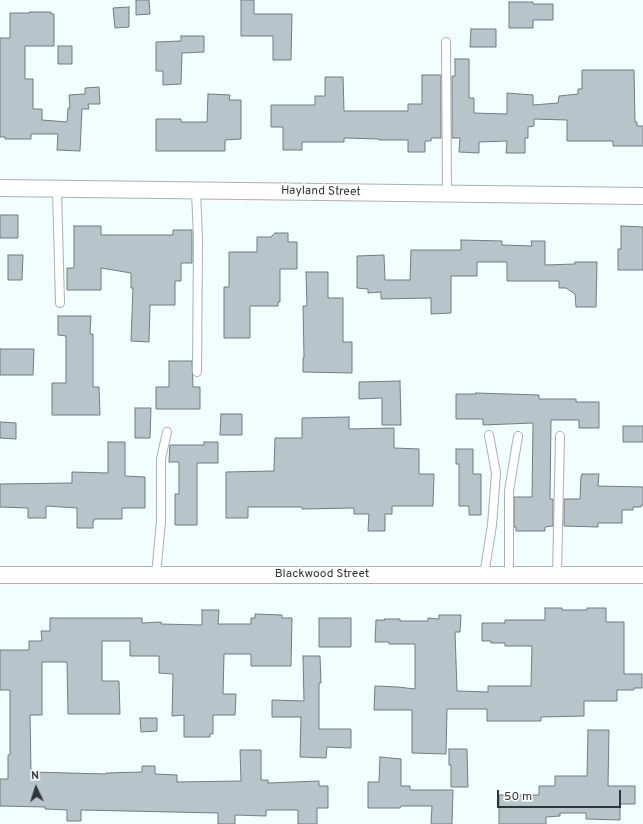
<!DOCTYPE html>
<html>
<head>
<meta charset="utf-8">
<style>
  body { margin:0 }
  #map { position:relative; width:643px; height:824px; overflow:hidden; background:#f1fdfe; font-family:Overpass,sans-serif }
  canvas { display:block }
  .north { position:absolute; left:16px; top:768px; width:40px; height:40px; -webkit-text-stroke:3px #fff; paint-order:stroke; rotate:356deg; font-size:11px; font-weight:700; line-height:16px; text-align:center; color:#2f3535 }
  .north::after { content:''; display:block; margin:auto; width:14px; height:18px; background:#2f3535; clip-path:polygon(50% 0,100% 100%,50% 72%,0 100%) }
  .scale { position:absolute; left:497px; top:790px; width:124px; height:18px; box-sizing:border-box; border:2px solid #2f3535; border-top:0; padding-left:5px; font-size:12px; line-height:14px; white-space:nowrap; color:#2f3535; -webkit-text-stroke:3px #fff; paint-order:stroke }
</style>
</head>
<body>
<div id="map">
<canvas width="643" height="824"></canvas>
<div class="north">N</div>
<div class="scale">50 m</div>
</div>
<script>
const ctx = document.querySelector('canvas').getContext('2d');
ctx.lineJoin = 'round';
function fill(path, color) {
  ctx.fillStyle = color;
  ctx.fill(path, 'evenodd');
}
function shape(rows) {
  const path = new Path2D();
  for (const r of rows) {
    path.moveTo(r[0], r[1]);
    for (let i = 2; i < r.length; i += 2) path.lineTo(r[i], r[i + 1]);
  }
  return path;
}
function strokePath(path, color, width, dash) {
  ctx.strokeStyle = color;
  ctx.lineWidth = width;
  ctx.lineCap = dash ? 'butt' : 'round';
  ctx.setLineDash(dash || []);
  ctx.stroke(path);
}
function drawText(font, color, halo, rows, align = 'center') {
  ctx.font = font + ' Overpass,sans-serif';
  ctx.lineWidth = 4;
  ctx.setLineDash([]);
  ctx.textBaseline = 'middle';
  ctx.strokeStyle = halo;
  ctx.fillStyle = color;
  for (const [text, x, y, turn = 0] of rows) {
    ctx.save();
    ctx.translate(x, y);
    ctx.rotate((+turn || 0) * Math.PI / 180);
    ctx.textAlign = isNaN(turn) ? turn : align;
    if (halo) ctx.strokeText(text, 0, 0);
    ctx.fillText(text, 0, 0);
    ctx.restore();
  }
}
const building = shape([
  [136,0,149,0,150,14,136,15,136,0],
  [241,0,254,0,254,14,292,14,291,60,273,60,273,36,241,36,241,0],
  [509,2,533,2,533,4,553,4,553,20,533,20,533,28,509,28,509,2],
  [129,7,129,27,115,28,113,8,129,7],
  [30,12,51,12,51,14,54,14,54,46,25,46,25,79,33,79,33,109,42,109,42,120,67,122,68,108,70,108,69,95,85,94,85,88,99,87,100,104,88,104,89,109,82,109,80,151,57,150,58,134,31,134,31,139,5,139,5,137,0,137,0,38,10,38,10,13,30,13,30,12],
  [471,29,496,29,496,47,470,47,471,29],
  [181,36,204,36,204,52,182,53,181,84,163,85,163,71,156,71,156,42,181,41,181,36],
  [58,46,72,46,72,64,58,64,58,46],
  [455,59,469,59,469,98,474,98,474,113,507,114,507,93,533,95,533,105,558,103,559,96,578,94,578,89,582,89,582,70,634,70,635,122,637,122,637,126,643,126,643,146,613,146,613,141,567,141,567,120,534,119,534,126,528,127,528,138,525,138,525,153,506,153,507,141,479,142,479,153,459,152,460,138,452,138,452,76,455,76,455,59],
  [422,75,441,75,441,138,431,138,431,141,425,141,425,152,408,152,408,140,379,140,379,139,344,138,344,142,302,142,302,150,283,150,283,127,271,127,271,105,315,105,315,96,325,96,325,77,343,77,344,111,408,111,408,104,422,104,422,75],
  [208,94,230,95,229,100,241,100,241,139,225,140,225,151,156,151,156,119,181,119,181,122,207,122,208,94],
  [0,215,18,215,18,238,0,238,0,215],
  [74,226,101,226,101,235,173,235,173,230,192,230,192,263,181,263,181,281,175,281,175,305,150,305,149,342,131,341,133,288,131,288,131,273,101,268,101,290,67,290,67,268,74,268,74,226],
  [621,226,643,227,643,270,618,270,618,249,621,249,621,226],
  [275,233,288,233,288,242,297,242,297,269,280,269,280,302,278,302,278,306,250,306,250,338,224,338,224,287,229,287,229,252,257,252,257,237,271,237,275,233],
  [461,240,502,241,502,245,532,246,531,241,545,241,545,265,575,264,575,262,597,262,596,307,576,307,575,294,566,288,559,288,559,281,507,281,507,262,477,262,477,276,451,276,451,313,431,314,431,298,381,299,381,292,368,293,368,289,357,288,357,256,384,255,385,280,410,280,411,250,461,250,461,240],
  [8,255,23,255,22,280,8,280,8,255],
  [306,272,328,272,328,298,343,298,343,342,352,342,352,373,303,372,303,358,304,358,303,306,307,306,306,272],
  [58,316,91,316,90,334,93,334,93,387,99,387,100,415,52,415,52,383,66,383,66,336,58,335,58,316],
  [0,349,34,349,33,375,0,375,0,349],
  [169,361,192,361,193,387,200,387,200,409,156,409,156,387,169,387,169,361],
  [400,381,401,425,382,425,382,398,359,399,359,382,400,381],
  [476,393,539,395,539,399,576,399,576,402,599,402,599,428,579,428,579,420,551,420,550,499,553,499,553,526,545,527,545,531,516,531,516,527,514,527,514,497,532,497,533,423,483,425,483,419,456,419,456,394,476,394,476,393],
  [135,408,151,408,150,438,135,438,135,408],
  [221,414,242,414,242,435,220,435,221,414],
  [349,417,349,429,394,428,394,448,419,449,419,474,434,474,433,506,392,506,392,514,385,514,385,531,368,531,369,514,354,514,354,508,302,509,302,507,248,507,248,518,226,518,226,472,274,471,275,438,302,438,302,418,349,417],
  [0,422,16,423,16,439,0,438,0,422],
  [623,426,643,426,643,442,623,442,623,426],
  [108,442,125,442,125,476,145,477,145,508,122,508,122,519,94,519,94,521,93,521,93,528,77,528,77,508,46,506,46,518,28,518,28,508,0,507,0,484,72,483,72,472,108,473,108,442],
  [204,442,218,442,218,463,197,463,197,525,175,525,175,494,179,494,179,462,169,462,170,445,204,445,204,442],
  [456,449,473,449,473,474,481,474,481,515,469,515,469,506,459,506,459,464,456,464,456,449],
  [582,474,599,474,598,486,643,487,643,505,641,505,641,507,633,507,633,510,622,510,622,523,598,523,598,527,564,526,564,499,580,499,581,476,582,476,582,474],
  [545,608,562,608,562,610,587,610,587,608,606,608,606,622,624,622,624,674,642,674,642,688,634,688,634,690,617,690,617,701,584,701,584,716,541,717,541,721,487,721,487,709,447,709,446,754,412,753,412,710,374,710,375,686,398,687,415,689,415,644,389,644,389,642,375,642,376,620,385,620,384,619,400,619,400,621,428,621,428,618,439,619,439,615,461,615,460,632,455,632,457,691,488,692,488,686,531,686,532,646,505,646,505,643,491,643,491,641,482,641,482,623,505,623,505,620,545,620,545,608],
  [202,610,219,610,218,624,251,624,251,618,255,618,255,614,282,615,282,618,292,618,291,666,251,666,251,654,224,654,223,694,236,694,235,715,213,715,213,734,210,734,210,737,184,737,184,715,172,716,173,674,159,673,159,656,130,656,130,641,102,641,102,681,119,681,120,714,68,714,67,662,42,662,42,715,30,715,31,772,106,774,106,773,142,772,142,766,155,766,155,774,177,775,177,782,241,781,240,750,261,750,261,780,268,780,268,783,319,781,319,786,328,786,328,808,317,808,317,824,298,824,298,810,266,810,266,816,235,815,235,824,218,824,218,813,81,810,81,821,67,821,67,810,45,809,45,807,0,806,0,779,8,779,8,755,10,755,10,690,0,690,0,650,29,650,29,641,42,641,41,631,50,631,50,618,142,618,142,623,161,622,161,624,202,625,202,610],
  [319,618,351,618,351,647,319,647,319,618],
  [303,656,320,656,321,683,319,683,319,729,351,729,351,748,327,747,326,758,300,757,301,717,272,717,272,700,304,701,303,656],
  [140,718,157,718,157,731,141,732,140,718],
  [588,730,609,730,608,786,635,786,635,804,620,804,620,820,586,819,586,813,560,813,560,816,546,817,546,824,499,824,499,795,539,795,539,786,555,786,555,776,587,776,588,730],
  [449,749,467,749,468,787,451,787,451,765,449,765,449,749],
  [380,757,401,759,401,786,410,786,410,790,453,790,452,824,431,824,432,806,401,806,400,808,368,808,368,782,379,782,380,757]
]);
const lane = shape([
  [446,42,447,194],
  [57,189,60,303],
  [196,191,198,239,197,372],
  [156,575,161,521,161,459,167,432],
  [484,575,492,525,496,473,489,435],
  [509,575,509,491,518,436],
  [557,575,560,436]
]);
const street = shape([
  [0,188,643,196],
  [0,575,643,575]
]);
const streetNames = [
  ["Hayland Street",321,192,1],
  ["Blackwood Street",322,575]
];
fill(building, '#b7c4ca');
strokePath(building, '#717c83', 1);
strokePath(lane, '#a5b3b4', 10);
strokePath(street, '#a5b3b4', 18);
strokePath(lane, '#fff', 8);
strokePath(street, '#fff', 16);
drawText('12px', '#2f3535', '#fff', streetNames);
</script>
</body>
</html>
